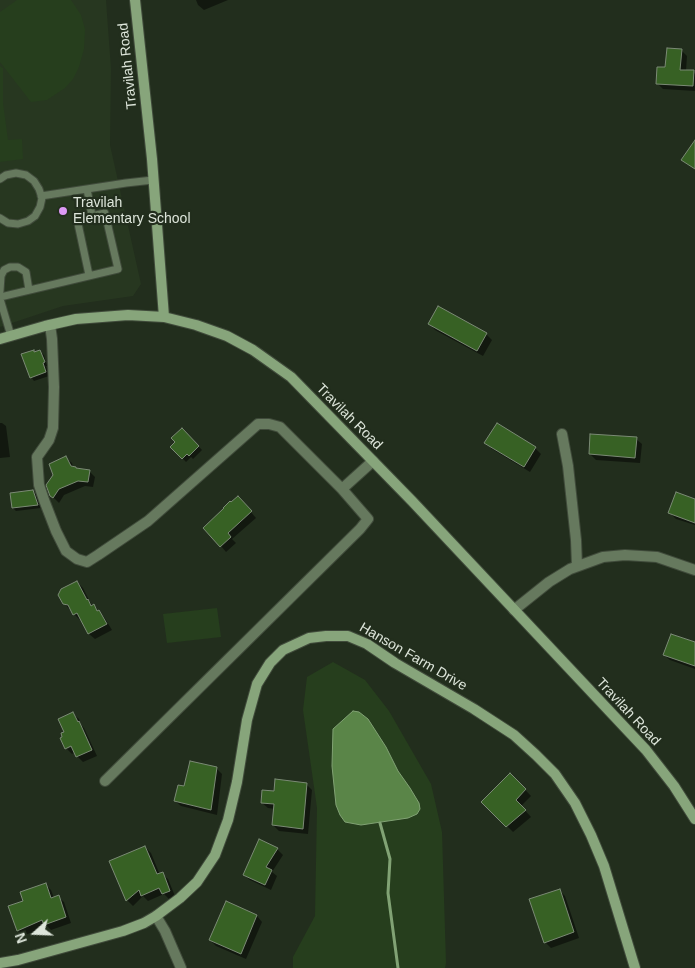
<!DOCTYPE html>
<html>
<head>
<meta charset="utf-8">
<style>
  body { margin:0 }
  #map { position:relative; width:695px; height:968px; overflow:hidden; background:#222e1d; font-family:Arial,sans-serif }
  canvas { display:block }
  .north { position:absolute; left:10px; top:908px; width:50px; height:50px; -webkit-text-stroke:4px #222e1d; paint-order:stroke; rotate:250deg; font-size:14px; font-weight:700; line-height:20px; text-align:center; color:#dde5da }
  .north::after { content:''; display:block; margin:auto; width:18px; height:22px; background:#dde5da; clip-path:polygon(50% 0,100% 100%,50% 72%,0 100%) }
</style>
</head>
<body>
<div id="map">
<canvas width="695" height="968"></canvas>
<div class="north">N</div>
</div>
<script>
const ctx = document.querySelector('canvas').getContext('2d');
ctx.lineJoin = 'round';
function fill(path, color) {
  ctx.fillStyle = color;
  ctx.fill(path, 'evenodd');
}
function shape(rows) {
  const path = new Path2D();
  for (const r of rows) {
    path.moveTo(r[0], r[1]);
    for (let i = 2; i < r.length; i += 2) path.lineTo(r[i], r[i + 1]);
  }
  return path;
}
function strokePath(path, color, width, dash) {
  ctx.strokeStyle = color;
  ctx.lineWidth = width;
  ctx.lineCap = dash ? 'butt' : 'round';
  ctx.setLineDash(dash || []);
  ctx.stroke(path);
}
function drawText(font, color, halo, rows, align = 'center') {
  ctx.font = font + ' Arial,sans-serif';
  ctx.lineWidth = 4.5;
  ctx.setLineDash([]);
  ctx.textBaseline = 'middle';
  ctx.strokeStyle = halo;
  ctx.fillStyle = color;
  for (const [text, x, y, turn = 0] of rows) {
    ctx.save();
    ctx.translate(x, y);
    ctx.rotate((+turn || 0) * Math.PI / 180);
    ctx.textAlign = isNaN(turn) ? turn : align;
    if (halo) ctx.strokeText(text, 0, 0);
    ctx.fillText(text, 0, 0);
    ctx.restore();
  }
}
const built = shape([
  [0,0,106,0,111,69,110,145,141,284,133,296,63,306,0,327]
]);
const green = shape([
  [17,0,71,0,81,15,85,29,84,49,79,67,73,79,65,88,47,100,31,102,0,62,0,12],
  [0,66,3,68,3,103,8,140,22,139,23,159,0,162],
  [217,608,221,637,167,643,163,614],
  [333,662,365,680,389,711,431,784,442,832,446,963,445,968,293,968,293,957,315,916,317,808,303,710,307,677]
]);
const water = shape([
  [353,711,359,712,368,719,386,747,398,771,410,788,419,803,420,809,417,814,408,818,361,825,345,822,340,815,336,805,332,766,333,729,353,711]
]);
const shadow = shape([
  [196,0,228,0,204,10,198,5],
  [681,50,687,56,686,71,693,72,695,74,695,91,663,89,657,83,667,69],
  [430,324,486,334,492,340,483,356,435,330],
  [40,352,44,355,47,366,46,366,49,376,34,381,31,377,35,353],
  [0,423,2,423,6,426,10,457,0,458],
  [498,424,535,448,541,454,530,472,492,449,486,443],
  [182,429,202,450,193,459,191,457,186,462,172,447,177,442],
  [636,439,642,444,640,463,596,460,590,454],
  [66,458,72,463,73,467,78,470,89,471,95,477,93,487,85,486,64,495,59,503,51,495,55,475],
  [33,491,37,495,41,508,16,511,13,508],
  [695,500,695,525,676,519,670,513],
  [243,503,256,518,232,539,236,543,226,552,221,546],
  [77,582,83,588,91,604,104,617,112,630,95,639,89,634,82,619,80,620,74,614,72,610,70,610,64,603],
  [695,644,695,669,670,660,664,655],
  [73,714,79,719,81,725,84,728,97,756,83,762,77,756,75,752,72,754,67,749,77,745,67,747,67,749,66,748,65,732],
  [216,768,222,774,217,815,181,806,175,801,185,788],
  [510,774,531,796,521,806,531,817,513,832,483,802],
  [306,784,312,790,308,834,279,831,273,825,275,809,268,808,262,803,275,792],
  [260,841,277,849,283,855,272,872,277,876,271,890,250,880,244,875],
  [145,847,151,853,160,875,162,874,168,879,175,896,169,899,164,894,148,901,143,896,133,906,127,900,111,862],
  [46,885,51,890,54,898,58,897,64,902,71,923,51,930,47,926,23,936,18,930,25,902],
  [560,891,565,896,579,938,551,948,545,942],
  [257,916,262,922,246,959,216,946,210,940]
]);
const stream = shape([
  [380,823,390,859,388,893,398,968]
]);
const building = shape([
  [667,48,682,49,680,70,694,70,693,86,656,84,657,67,665,67,667,48],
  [695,140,695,169,681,160,695,140],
  [438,306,487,333,477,351,428,324,438,306],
  [34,350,34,352,40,350,45,362,43,363,46,372,30,378,21,354,34,350],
  [497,423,536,447,524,467,484,443,497,423],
  [182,428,199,446,189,456,187,454,182,459,170,447,175,442,171,438,182,428],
  [590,434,637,437,635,458,589,454,590,434],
  [66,456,71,466,76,467,76,468,90,470,88,482,78,481,59,489,53,498,50,496,46,485,53,475,49,464,66,456],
  [33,490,38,505,12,508,10,493,33,490],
  [676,492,695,499,695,523,668,513,676,492],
  [238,496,252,511,228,533,231,537,220,547,203,528,224,508,223,508,230,501,231,502,238,496],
  [77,581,87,600,88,599,91,606,94,604,97,611,99,610,107,624,88,634,77,613,73,615,68,605,63,604,58,595,61,589,77,581],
  [671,634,695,642,695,666,663,655,671,634],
  [73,712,78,722,79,721,92,750,76,757,71,746,65,749,60,738,62,737,61,733,64,732,58,719,73,712],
  [190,761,217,767,211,810,174,801,178,785,184,786,190,761],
  [510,773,526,789,516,800,526,810,506,827,481,802,510,773],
  [275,779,307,783,303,829,272,825,274,804,261,803,262,790,274,791,275,779],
  [259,839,278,848,266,867,272,870,265,885,243,875,259,839],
  [145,846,157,874,163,872,170,891,162,894,159,888,141,896,139,890,126,901,109,861,145,846],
  [46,883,51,898,59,895,66,917,44,925,42,920,17,931,8,906,23,901,20,892,46,883],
  [560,889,574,932,544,943,529,899,560,889],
  [226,901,257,915,241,954,209,940,226,901]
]);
const lane = shape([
  [0,179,6,175,16,173,26,175,34,181,39,189,42,198,40,207,35,216,28,221,18,224,8,223,0,218],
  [41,196,126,183,153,180],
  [89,275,77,219,92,216],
  [0,291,1,276,4,270,10,267,18,267,26,272,29,290],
  [0,297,118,269,105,213,92,216,87,189],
  [0,299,11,336]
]);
const street = shape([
  [50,325,52,339,54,387,53,428,49,440,37,457,39,485,44,500,56,531,66,551,77,559,87,562,98,555,148,521,258,424,269,424,280,427,342,489],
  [562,434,568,466,576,540,577,566],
  [514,610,549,582,570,569,603,557,625,555,657,557,695,570],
  [105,781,360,529,368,519,342,489,373,461],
  [156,916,165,931,181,968]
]);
const secondary = shape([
  [135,0,152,159,164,317],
  [0,339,45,326,76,319,128,315,164,317,196,325,227,336,253,350,291,377,412,501,646,750,674,786,695,819],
  [0,963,18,960,123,931,144,923,156,916,180,898,197,882,215,855,228,820,237,782,247,720,257,684,270,663,283,650,309,638,326,636,348,636,367,644,395,663,474,709,514,735,536,755,555,774,575,803,591,835,604,866,635,968]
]);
const markers = [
  [63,211,5,"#dc99f4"]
];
const streetNames = [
  ["Travilah Road",128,66,-96],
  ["Travilah Road",349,417,45],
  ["Hanson Farm Drive",413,657,30],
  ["Travilah Road",628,712,47]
];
const poiNames = [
  ["Travilah",73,203],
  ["Elementary School",73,219]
];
fill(built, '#273720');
fill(green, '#263e1d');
fill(water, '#5a8548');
strokePath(water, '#81a274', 1);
fill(shadow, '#0007');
strokePath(stream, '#81a274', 3);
fill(building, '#376124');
strokePath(building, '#7b8a75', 1);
strokePath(lane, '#404b3b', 9);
strokePath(street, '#404b3b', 12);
strokePath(secondary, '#404b3b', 12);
strokePath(lane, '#66795e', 7);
strokePath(street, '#66795e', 10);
strokePath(secondary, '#87a57b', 10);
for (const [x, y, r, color] of markers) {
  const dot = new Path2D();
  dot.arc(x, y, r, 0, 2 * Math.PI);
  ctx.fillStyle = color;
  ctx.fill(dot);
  strokePath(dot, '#222e1d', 2);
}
drawText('14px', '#dde5da', '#222e1d', streetNames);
drawText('14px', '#dde5da', '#222e1d', poiNames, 'left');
</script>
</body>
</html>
